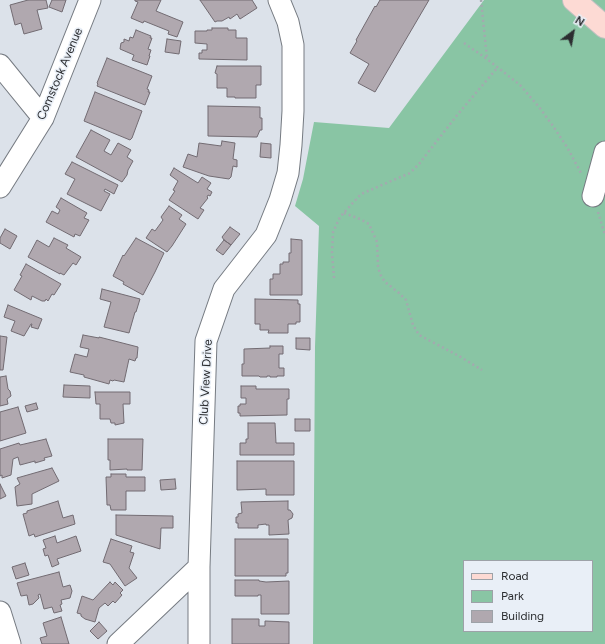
<!DOCTYPE html>
<html>
<head>
<meta charset="utf-8">
<style>
  body { margin:0 }
  #map { position:relative; width:605px; height:644px; overflow:hidden; background:#dce2ea; font-family:Figtree,sans-serif }
  canvas { display:block }
  .legend { position:absolute; left:463px; top:560px; width:130px; height:72px; box-sizing:border-box; background:#e9eff7; border:1px solid #9da2a8; margin:0; padding:5px 7px; list-style:none; font-size:12px; color:#2c2e31 }
  .legend li { display:flex; align-items:center; gap:8px; height:20px }
  .legend b { width:20px; border:1px solid #9da2a8 }
  .north { position:absolute; left:553px; top:12px; width:40px; height:40px; -webkit-text-stroke:3px #e9eff7; paint-order:stroke; rotate:32deg; font-size:11px; font-weight:700; line-height:16px; text-align:center; color:#2c2e31 }
  .north::after { content:''; display:block; margin:auto; width:14px; height:18px; background:#2c2e31; clip-path:polygon(50% 0,100% 100%,50% 72%,0 100%) }
</style>
</head>
<body>
<div id="map">
<canvas width="605" height="644"></canvas>
<ul class="legend">
<li><b style="height:5px;background:#fddad4"></b>Road</li>
<li><b style="height:11px;background:#89c5a4"></b>Park</li>
<li><b style="height:11px;background:#b0a8af"></b>Building</li>
</ul>
<div class="north">N</div>
</div>
<script>
const ctx = document.querySelector('canvas').getContext('2d');
ctx.lineJoin = 'round';
function fill(path, color) {
  ctx.fillStyle = color;
  ctx.fill(path, 'evenodd');
}
function shape(rows) {
  const path = new Path2D();
  for (const r of rows) {
    path.moveTo(r[0], r[1]);
    for (let i = 2; i < r.length; i += 2) path.lineTo(r[i], r[i + 1]);
  }
  return path;
}
function strokePath(path, color, width, dash) {
  ctx.strokeStyle = color;
  ctx.lineWidth = width;
  ctx.lineCap = dash ? 'butt' : 'round';
  ctx.setLineDash(dash || []);
  ctx.stroke(path);
}
function drawText(font, color, halo, rows, align = 'center') {
  ctx.font = font + ' Figtree,sans-serif';
  ctx.lineWidth = 3;
  ctx.setLineDash([]);
  ctx.textBaseline = 'middle';
  ctx.strokeStyle = halo;
  ctx.fillStyle = color;
  for (const [text, x, y, turn = 0] of rows) {
    ctx.save();
    ctx.translate(x, y);
    ctx.rotate((+turn || 0) * Math.PI / 180);
    ctx.textAlign = isNaN(turn) ? turn : align;
    if (halo) ctx.strokeText(text, 0, 0);
    ctx.fillText(text, 0, 0);
    ctx.restore();
  }
}
const green = shape([
  [484,0,605,0,605,644,313,644,315,347,319,226,295,206,303,179,314,122,389,128],
  [464,561,592,561,592,631,464,631]
]);
const building = shape([
  [28,0,46,0,48,8,37,10,42,29,24,34,21,23,15,25,10,5,28,0],
  [52,0,66,0,62,12,49,7,52,0],
  [135,0,161,0,156,11,183,22,177,37,168,34,169,31,144,21,143,23,131,18,138,2,135,1,135,0],
  [200,0,252,0,257,8,240,19,237,14,230,19,229,17,222,21,217,21,215,22,200,0],
  [380,0,429,0,375,92,358,83,369,64,350,53,357,41,356,40,375,6,376,7,380,0],
  [212,28,228,28,228,30,236,30,236,38,247,38,247,60,199,59,199,53,202,53,202,50,207,50,207,44,195,43,195,31,207,31,207,30,212,30,212,28],
  [136,30,151,36,150,38,152,38,148,49,151,50,149,56,150,56,147,65,132,60,134,55,120,49,121,43,124,42,124,39,129,41,130,37,133,38,136,30],
  [167,39,181,41,179,54,165,52,167,39],
  [107,58,152,76,147,89,149,90,148,92,150,92,145,105,97,86,98,84,97,83,107,58],
  [217,66,261,66,261,85,256,85,256,98,235,98,235,97,227,97,227,88,217,88,217,74,215,73,217,66],
  [95,92,142,111,132,138,130,140,84,121,95,92],
  [208,106,260,107,260,118,262,118,262,130,260,130,257,137,254,137,208,136,208,106],
  [91,130,110,140,104,151,111,155,118,143,131,150,127,157,133,161,128,170,127,175,122,182,76,157,91,130],
  [222,141,235,143,233,159,237,160,237,167,233,166,231,177,229,179,209,176,183,167,188,154,197,157,199,143,221,146,222,141],
  [261,143,271,144,271,158,260,157,261,143],
  [72,162,118,185,114,194,105,189,104,191,110,194,101,211,67,194,75,179,65,174,72,162],
  [174,168,198,183,202,177,211,183,207,189,212,192,210,196,208,195,207,197,208,198,200,208,204,210,198,219,169,200,175,191,173,190,178,181,170,175,174,168],
  [61,198,87,213,84,218,89,220,80,236,75,234,74,237,46,222,52,211,58,214,60,210,56,207,61,198],
  [169,206,182,215,179,219,186,224,172,246,167,252,146,238,152,229,155,231,163,220,161,217,169,206],
  [230,227,240,234,231,245,224,240,222,237,230,227],
  [5,229,17,236,10,249,0,243,0,238,5,229],
  [54,238,68,245,66,248,81,257,76,265,73,263,64,275,60,273,60,274,28,257,37,240,49,247,54,238],
  [136,238,164,253,155,272,143,295,123,284,124,282,113,276,123,255,124,256,136,238],
  [291,239,302,240,302,295,270,295,270,279,273,279,273,274,280,274,280,264,283,264,283,262,289,262,289,253,291,253,291,239],
  [224,240,231,245,223,255,216,250,224,240],
  [26,264,61,284,54,295,52,294,48,301,46,299,45,301,42,301,32,296,31,300,14,290,22,276,20,275,26,264],
  [102,289,140,299,136,312,135,312,129,333,104,327,111,302,100,299,102,289],
  [255,299,298,300,298,304,300,304,300,322,296,322,296,324,288,324,288,333,268,333,269,330,260,330,260,324,255,324,255,299],
  [8,305,42,319,38,329,31,327,32,324,31,324,24,336,11,331,15,321,4,317,8,305],
  [83,335,99,338,99,337,138,347,137,358,136,358,135,361,129,359,124,382,114,380,113,381,110,380,109,384,84,377,84,375,70,372,75,354,87,357,89,349,80,347,83,335],
  [0,336,7,337,3,370,0,370,0,336],
  [296,338,310,338,310,350,296,349,296,338],
  [270,346,283,346,283,354,279,354,279,368,284,368,284,376,277,376,277,377,270,377,270,376,267,376,267,377,260,377,259,376,242,376,242,364,244,364,244,349,270,348,270,346],
  [6,376,8,389,10,391,11,396,7,399,8,404,0,406,0,377,6,376],
  [64,385,90,386,90,398,63,397,64,385],
  [241,386,256,386,256,389,289,389,289,399,287,399,287,415,240,416,240,413,238,413,238,406,240,406,240,404,246,404,246,398,241,398,241,386],
  [95,392,130,392,130,404,123,404,124,423,115,425,115,423,111,423,110,419,100,419,100,404,96,404,95,392],
  [36,403,38,409,27,412,25,406,36,403],
  [18,407,26,433,0,441,0,412,18,407],
  [295,419,310,419,310,431,295,431,295,419],
  [248,423,275,423,276,443,294,443,294,455,240,455,240,443,246,443,246,439,248,439,248,423],
  [46,439,52,456,44,458,45,460,35,463,35,461,20,465,18,457,13,459,11,475,2,478,2,475,0,476,0,449,19,443,20,445,46,439],
  [108,439,143,439,142,470,127,470,127,469,110,470,110,460,108,460,108,439],
  [237,461,294,461,294,495,266,495,266,489,237,490,237,461],
  [52,468,59,481,32,494,32,504,17,506,15,487,20,484,17,478,52,468],
  [111,474,126,474,126,477,145,477,145,491,126,491,126,510,111,510,110,505,107,505,106,477,111,477,111,474],
  [175,479,176,489,161,490,160,480,175,479],
  [0,484,6,496,0,499,0,484],
  [58,501,63,518,73,515,75,524,35,537,34,534,29,536,23,514,27,513,27,511,58,501],
  [288,501,288,510,290,510,293,514,292,518,288,520,289,534,269,535,269,525,266,525,266,524,258,525,258,528,238,528,238,523,236,523,236,517,238,517,238,514,242,513,241,502,288,501],
  [116,515,173,516,173,528,161,528,160,549,116,535,116,515],
  [55,536,57,543,76,536,81,551,57,559,59,564,52,567,48,555,45,556,43,549,46,548,43,540,55,536],
  [111,539,132,546,130,552,134,553,129,568,137,578,125,586,110,564,103,562,111,539],
  [235,539,288,539,288,573,286,573,286,576,235,576,235,539],
  [25,563,29,575,16,579,12,567,25,563],
  [59,572,63,587,70,585,72,591,70,598,61,600,62,604,60,605,62,611,54,613,52,607,44,609,40,594,38,595,39,598,33,604,29,605,27,595,21,596,17,583,59,572],
  [235,580,259,580,259,581,266,582,289,581,289,614,261,614,261,595,258,595,258,596,235,596,235,580],
  [110,582,113,585,115,582,123,590,120,593,122,595,115,603,113,601,108,606,105,603,99,608,95,622,85,619,81,616,81,614,77,613,82,596,93,600,110,582],
  [61,617,69,644,42,644,40,638,47,636,43,623,61,617],
  [232,619,259,619,259,626,265,626,265,621,289,622,289,644,232,644,232,619],
  [99,622,107,631,98,639,90,631,99,622]
]);
const path = shape([
  [481,0,487,58],
  [464,43,487,59,520,85,539,107,553,126,567,147,581,173],
  [598,212,605,235],
  [344,213,360,219,369,224,377,242,378,266,380,274,385,282,399,293,406,300,413,325,419,335,459,356,482,370],
  [334,278,332,253,333,232,340,217,361,194,410,173,419,164,458,114,498,67]
]);
const minor = shape([
  [0,65,43,118],
  [0,187,43,118,90,0],
  [593,196,605,152],
  [0,612,10,644],
  [118,644,199,567],
  [199,644,199,567,206,341,224,289,266,235,280,200,288,173,291,145,293,111,293,45,288,22,279,0]
]);
const major = shape([
  [574,0,605,27]
]);
const streetNames = [
  ["Comstock Avenue",60,74,-67],
  ["Club View Drive",206,382,-87]
];
fill(green, '#89c5a4');
fill(building, '#b0a8af');
strokePath(building, '#726b72', 1);
strokePath(minor, '#767b82', 23);
strokePath(major, '#c0c0c1', 24);
strokePath(path, '#a4a9af', 2.5, [2, 3]);
strokePath(minor, '#fff', 21);
strokePath(major, '#fddad4', 22);
drawText('12px', '#2c2e31', '#e9eff7', streetNames);
</script>
</body>
</html>
